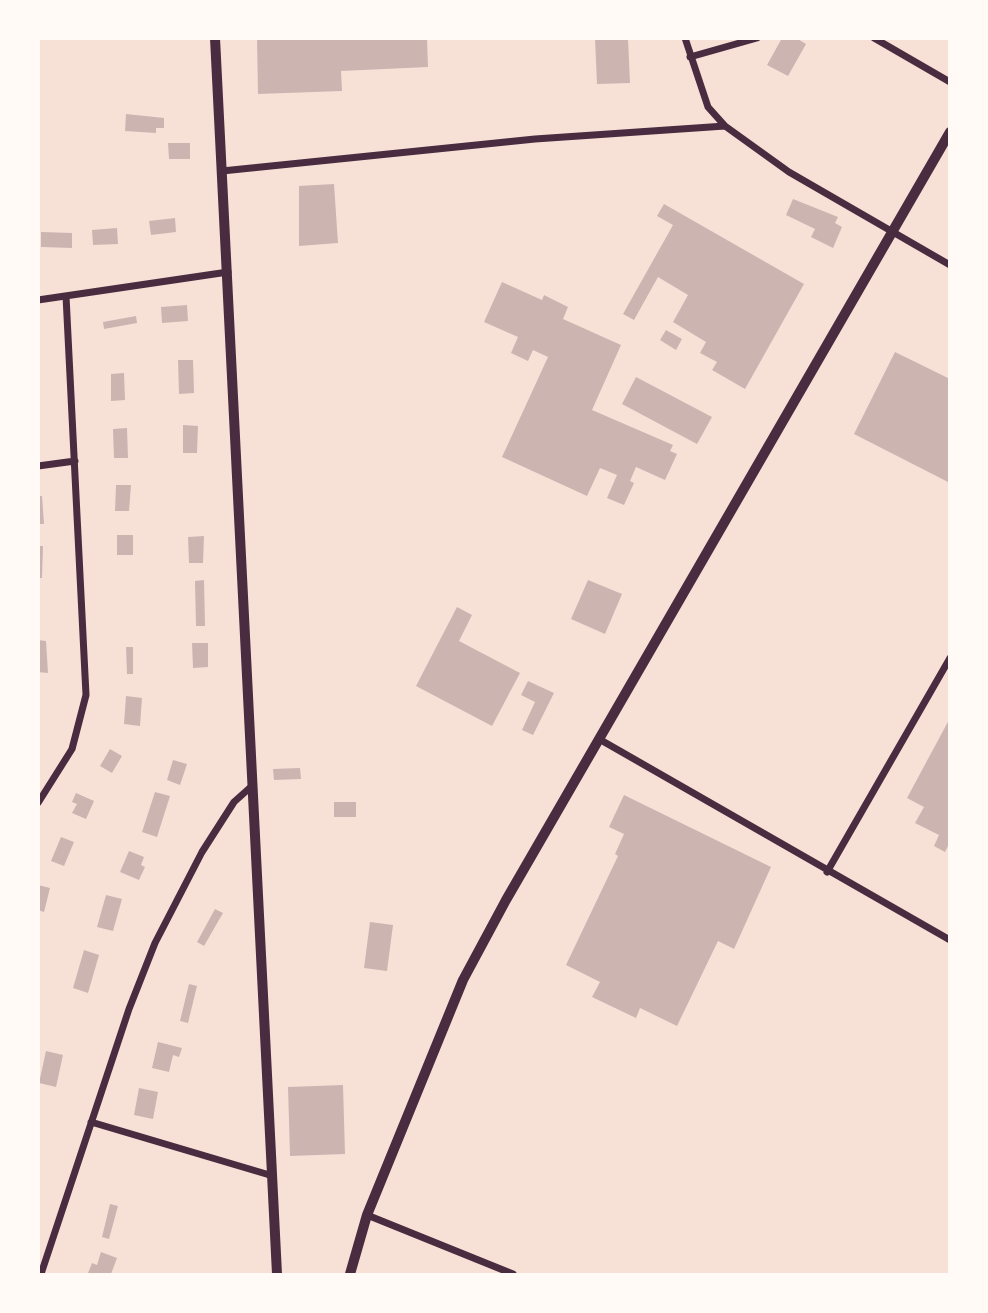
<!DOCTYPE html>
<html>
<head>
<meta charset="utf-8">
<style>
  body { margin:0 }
  #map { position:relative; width:988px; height:1313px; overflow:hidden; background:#f7e1d7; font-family:"PT Serif",serif }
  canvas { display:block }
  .frame { position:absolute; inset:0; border:40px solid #fffaf5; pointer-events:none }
</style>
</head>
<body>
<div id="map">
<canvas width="988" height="1313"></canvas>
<div class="frame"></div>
</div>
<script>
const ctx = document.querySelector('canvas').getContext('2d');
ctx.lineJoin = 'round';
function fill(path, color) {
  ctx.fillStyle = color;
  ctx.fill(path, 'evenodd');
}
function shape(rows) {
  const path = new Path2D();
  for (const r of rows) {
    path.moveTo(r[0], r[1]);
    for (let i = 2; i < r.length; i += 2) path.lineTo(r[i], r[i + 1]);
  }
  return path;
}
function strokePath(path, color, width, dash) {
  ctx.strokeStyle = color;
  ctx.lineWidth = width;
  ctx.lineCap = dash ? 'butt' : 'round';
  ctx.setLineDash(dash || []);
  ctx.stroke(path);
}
const building = shape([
  [257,38,427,38,428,67,341,71,342,91,258,94],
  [595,38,628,38,630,83,597,84],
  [782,38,796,38,806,44,788,76,767,65],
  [126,114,164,118,164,128,156,128,156,133,125,131],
  [168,143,190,143,190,159,169,159],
  [334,184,338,243,299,246,299,186],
  [793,199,838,217,835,223,842,227,833,248,811,237,815,229,786,215],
  [664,204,804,284,745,389,712,370,717,362,700,353,706,342,673,322,688,295,658,277,634,320,623,314,673,225,657,216],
  [175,218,176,232,151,235,149,221],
  [117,228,118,244,93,245,92,230],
  [41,232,72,233,72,248,41,247],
  [502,282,542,300,544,295,568,307,563,319,621,345,592,410,673,445,670,451,677,454,665,480,636,467,630,481,634,483,624,505,607,498,617,475,600,468,587,496,502,457,548,357,533,350,528,361,511,353,518,337,484,322],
  [187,305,188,321,162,323,161,307],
  [136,316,137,323,104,329,103,322],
  [666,330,682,339,676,350,660,340],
  [895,352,950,379,950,483,854,434],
  [178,360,193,360,194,393,179,394],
  [124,373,125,400,111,401,111,374],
  [636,377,712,417,697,444,622,404],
  [183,425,198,426,197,453,183,453],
  [127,428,128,458,114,458,113,429],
  [116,485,131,485,129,511,115,511],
  [38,496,42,496,44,524,38,524],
  [117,535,133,535,133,555,117,555],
  [204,536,203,563,189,563,188,537],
  [38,546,43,546,42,578,38,578],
  [204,580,205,626,196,626,195,581],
  [588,580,622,594,605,634,571,619],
  [457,607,472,615,459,641,520,673,492,726,416,686],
  [38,640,46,641,48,673,38,672],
  [192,643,208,643,208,667,193,668],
  [126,647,133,647,133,674,127,674],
  [528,681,554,693,533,735,522,730,535,702,521,695],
  [126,696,142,698,140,726,124,724],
  [950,718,950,842,945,852,934,846,939,835,915,823,924,807,907,798],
  [110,749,122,756,112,773,100,766],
  [173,760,187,764,180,785,167,780],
  [300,768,301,779,274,780,273,769],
  [155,792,170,796,157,837,142,832],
  [76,793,94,801,86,819,72,813,77,804,72,802],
  [624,795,771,867,734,949,718,941,677,1026,640,1008,636,1018,592,997,600,982,566,965,618,856,615,854,624,834,609,827],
  [334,802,356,802,356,817,334,817],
  [61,837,74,842,64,866,51,861],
  [129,851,144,857,141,865,145,867,139,880,120,872],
  [38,885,50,888,44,912,38,910],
  [106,895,122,899,113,931,97,927],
  [215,909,223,913,204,946,197,942],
  [370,922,393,925,387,971,364,968],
  [84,950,99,955,88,993,73,988],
  [189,984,197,986,188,1023,180,1021],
  [158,1042,182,1048,179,1057,173,1055,169,1072,152,1068],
  [46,1051,63,1055,56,1087,39,1083],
  [343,1085,345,1154,290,1156,288,1087],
  [139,1088,158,1092,153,1119,134,1115],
  [110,1204,118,1206,109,1239,102,1237],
  [101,1252,117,1258,111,1274,88,1273,92,1263,97,1265]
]);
const minor = shape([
  [685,38,708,107,725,126],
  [874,38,950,82],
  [690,57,757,38],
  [222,171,535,139,725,126,789,172,950,265],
  [38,300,228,272],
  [38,466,75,461],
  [599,739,950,940],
  [38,803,72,749,86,695,66,296],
  [827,872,950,658],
  [91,1122,273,1176],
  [367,1215,513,1274],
  [41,1274,129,1009,155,943,202,852,234,802,253,785]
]);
const tertiary = shape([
  [215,38,277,1274]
]);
const secondary = shape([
  [350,1274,367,1215,463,980,506,900,950,132]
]);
fill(building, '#ccb4b1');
strokePath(minor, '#4a2c40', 7);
strokePath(tertiary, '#4a2c40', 10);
strokePath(secondary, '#4a2c40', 10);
</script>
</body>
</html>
